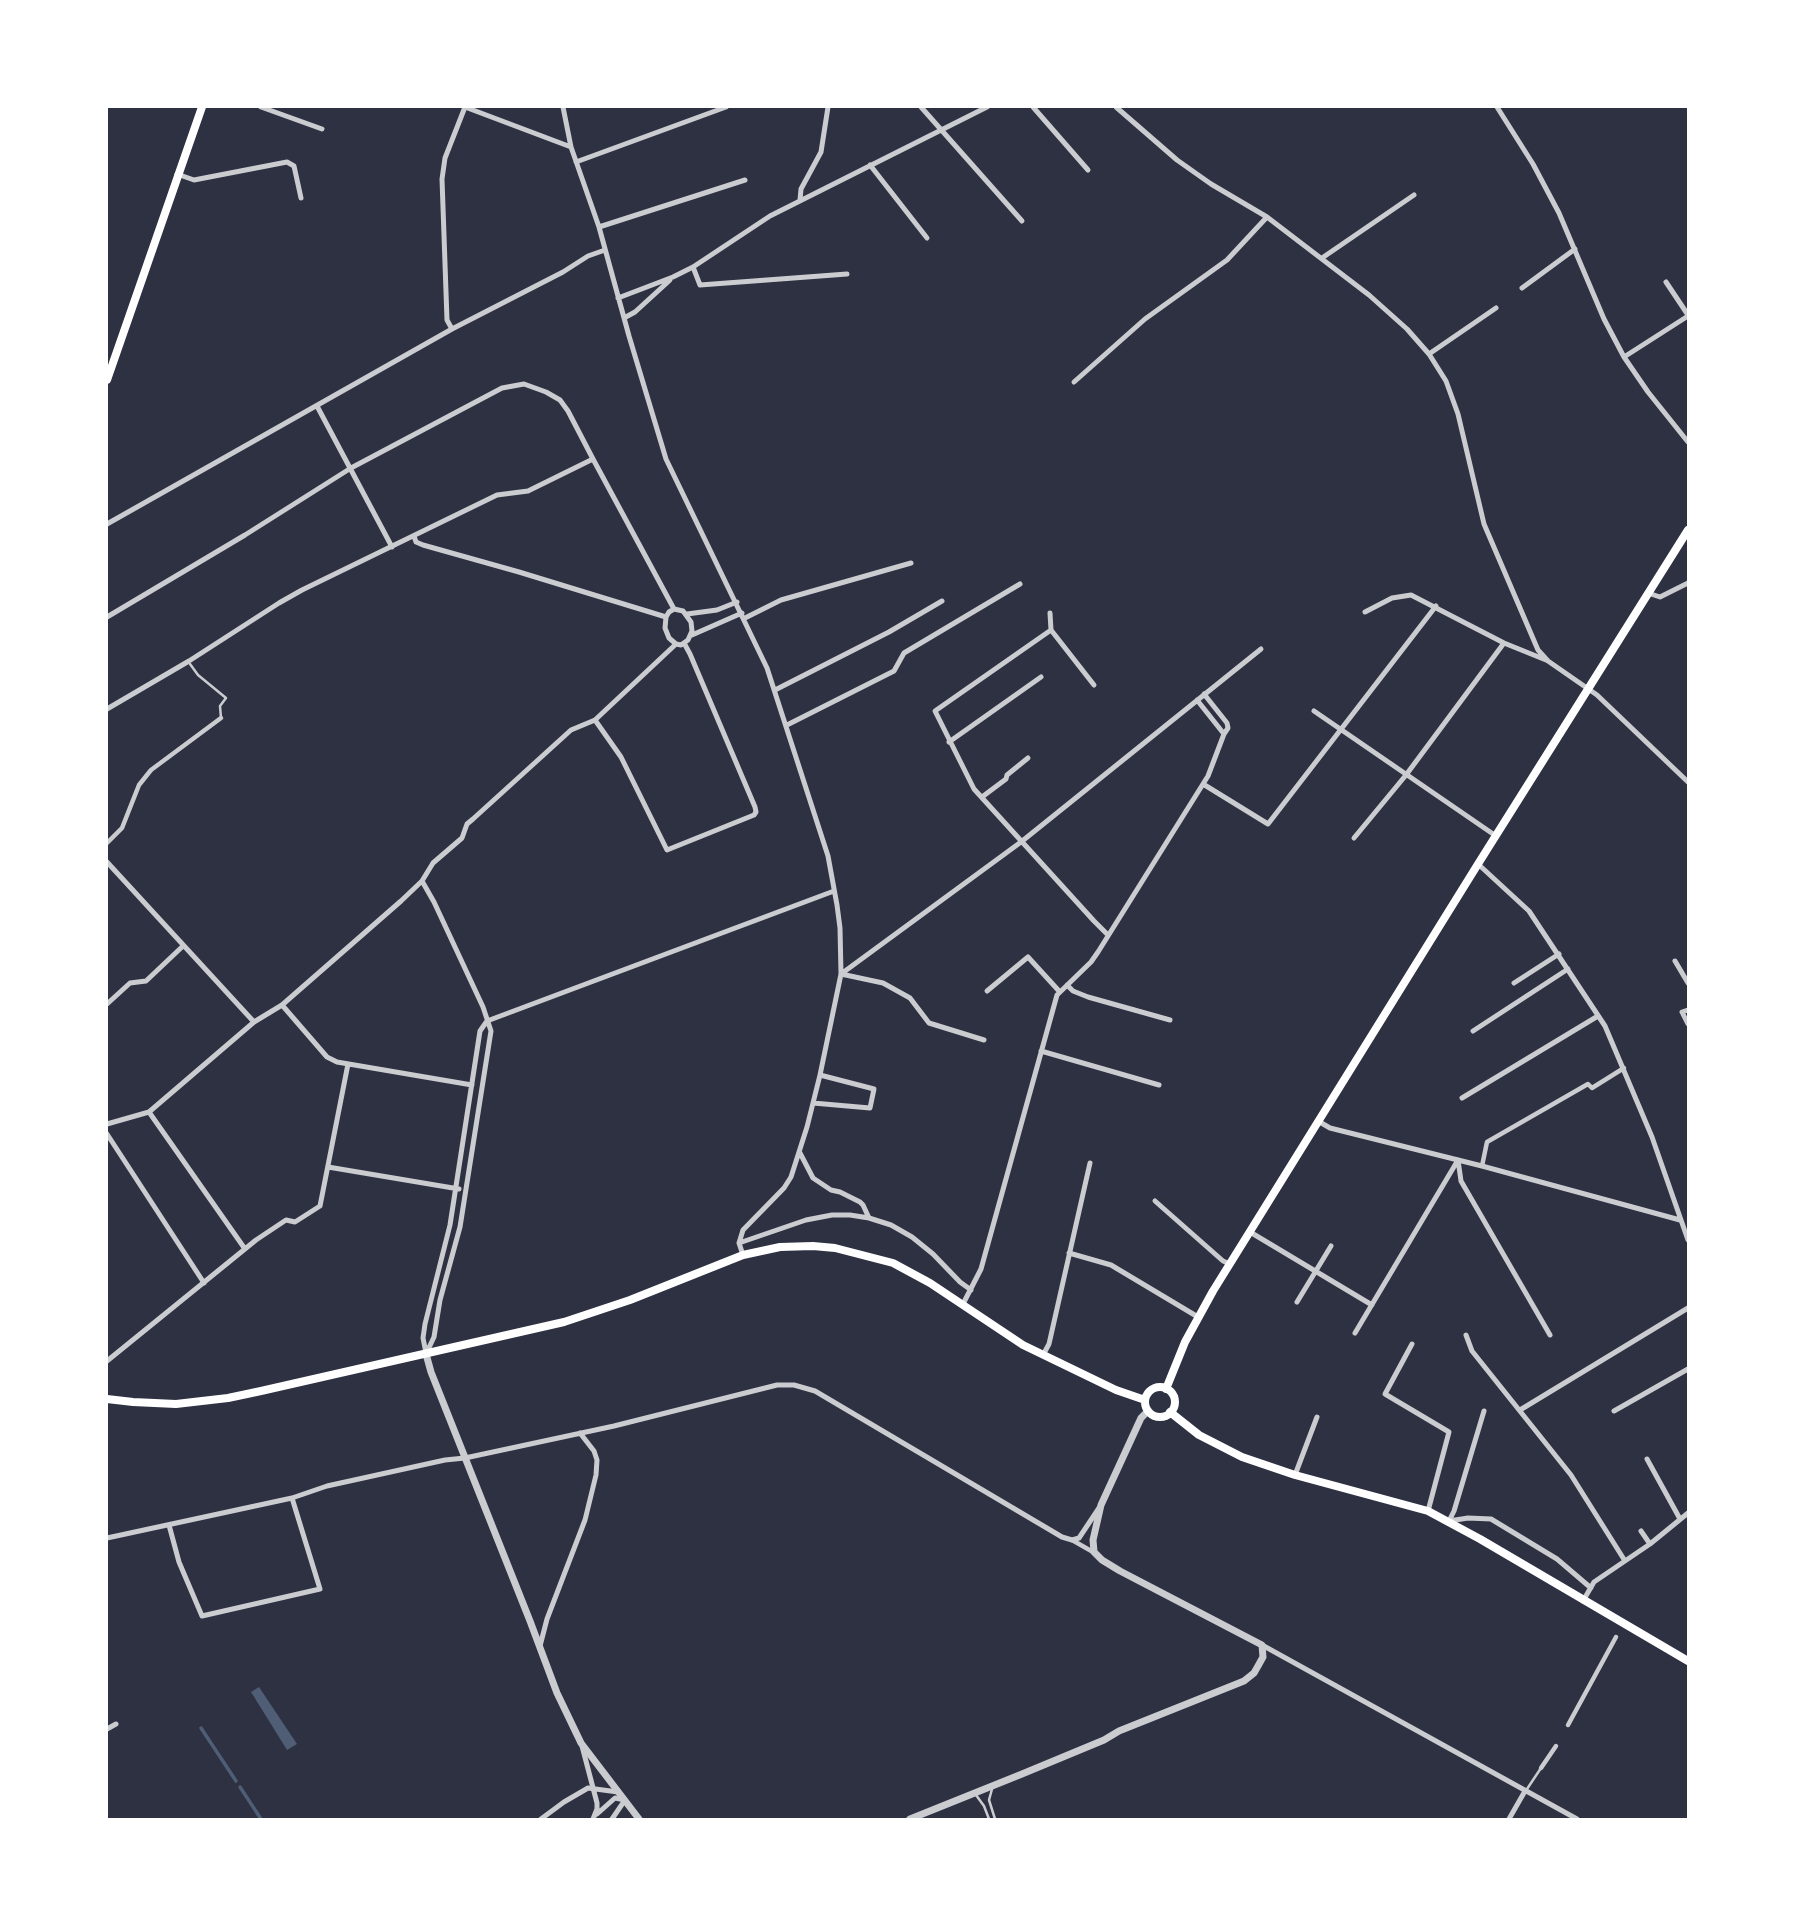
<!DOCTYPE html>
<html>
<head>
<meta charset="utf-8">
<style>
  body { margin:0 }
  #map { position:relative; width:1795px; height:1926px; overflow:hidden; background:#2d3142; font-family:"PT Sans",sans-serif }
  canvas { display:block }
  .frame { position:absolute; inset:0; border:108px solid #fff; pointer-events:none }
</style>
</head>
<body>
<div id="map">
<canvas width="1795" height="1926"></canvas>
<div class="frame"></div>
</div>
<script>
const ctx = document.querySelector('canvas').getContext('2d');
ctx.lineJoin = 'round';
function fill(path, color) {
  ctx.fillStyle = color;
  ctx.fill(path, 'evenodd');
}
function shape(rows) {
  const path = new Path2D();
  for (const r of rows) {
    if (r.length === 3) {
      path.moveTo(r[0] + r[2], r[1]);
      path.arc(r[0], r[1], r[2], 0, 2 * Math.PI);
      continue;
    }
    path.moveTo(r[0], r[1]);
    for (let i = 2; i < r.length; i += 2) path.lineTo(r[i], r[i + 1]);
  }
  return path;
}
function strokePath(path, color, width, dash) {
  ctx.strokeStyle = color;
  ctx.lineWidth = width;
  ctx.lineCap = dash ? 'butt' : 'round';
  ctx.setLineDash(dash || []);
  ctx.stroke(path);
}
const water = shape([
  [259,1687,297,1744,287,1750,251,1692]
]);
const stream = shape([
  [201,1728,236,1781],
  [240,1787,261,1819]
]);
const service = shape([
  [190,664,198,675,226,698,220,706,221,718],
  [992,1789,989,1800,995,1819],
  [1527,1789,1541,1768],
  [976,1795,984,1806,989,1819]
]);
const pedestrian = shape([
  [107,843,122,828,139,785,151,770,221,718],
  [1482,1166,1487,1142,1588,1084,1592,1088,1624,1068],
  [1072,1540,1093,1552],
  [1568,1725,1616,1637],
  [1541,1768,1556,1746]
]);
const minor = shape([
  [261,107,322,129],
  [465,107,571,147],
  [563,107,571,147,599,227,629,336,666,459,767,668,828,856,837,905,840,928,841,974,820,1075,807,1127,791,1177,784,1188,743,1230,739,1243,743,1255],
  [921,107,1022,221],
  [1033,107,1088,170],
  [1116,107,1177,160,1211,184,1267,217,1369,295,1407,329,1429,354,1446,381,1458,414,1484,524,1538,650,1548,661,1597,695,1688,782],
  [1497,107,1533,164,1559,213,1604,319,1624,357,1648,392,1688,442],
  [576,162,726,107],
  [870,165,927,238],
  [177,174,194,180,287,162,294,166,301,198],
  [800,200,801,189,821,152,828,107],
  [599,227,745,180],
  [1322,258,1414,195],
  [693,267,700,285,847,274],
  [1666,282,1688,315],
  [1522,288,1575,249],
  [618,298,673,277,693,267,770,216,987,107],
  [624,318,635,312,670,280],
  [452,329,447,320,442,179,445,158,465,107],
  [1429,354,1496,308],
  [1624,357,1688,316],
  [1074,382,1145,319,1227,260,1267,217],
  [317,406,392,547],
  [107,524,452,329,563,272,588,256,605,250],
  [414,536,416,542,423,545,519,572,666,617],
  [1648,593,1660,597,1688,583],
  [1365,612,1392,598,1411,595,1504,643,1546,660],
  [1050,613,1051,630],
  [687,614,717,610,737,602],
  [107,617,245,535,351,468,502,388,524,384,546,392,560,400,568,411,593,459],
  [745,618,781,600,911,563],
  [692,635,742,613],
  [1094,685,1051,630,935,711,974,789,1094,921,1108,935],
  [775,690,889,632,942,601],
  [1197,700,1224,734,1228,728,1227,723,1204,694],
  [107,709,189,661,279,603,302,590,497,495,528,491,593,459,674,609],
  [1314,711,1496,836],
  [595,720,621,757,667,850,754,815,756,812,755,807,690,654,684,643],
  [787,725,894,671,904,653,1020,584],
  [949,742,1041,677],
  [1203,784,1268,824,1436,606],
  [982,797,1006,779,1007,775,1028,758],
  [1354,838,1406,775,1504,643],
  [107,862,254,1022],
  [1478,864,1529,911,1605,1026,1652,1137,1688,1240],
  [422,881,434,902,483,1007,491,1031,460,1227,440,1300,434,1337,426,1354],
  [1675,961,1688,983],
  [841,974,1021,842,1261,649],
  [841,974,883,983,910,998,929,1023,984,1040],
  [1514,983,1559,954],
  [1067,985,1073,991,1088,997,1170,1020],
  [987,991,1028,957,1059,991],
  [107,1004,130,983,146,981,183,946],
  [282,1005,327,1057,337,1062,472,1085],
  [1688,1010,1682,1012,1688,1024],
  [487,1021,834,891],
  [1473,1031,1568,969],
  [1041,1051,1159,1085],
  [1462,1098,1598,1016],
  [813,1103,870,1108,874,1089,820,1075],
  [149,1112,245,1249],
  [1318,1121,1330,1128,1482,1166,1680,1220],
  [107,1124,149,1112,254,1022,282,1005,401,901,422,881,433,863,462,838,467,824,473,819,571,730,595,720,676,644,681,645,688,640,692,631,691,622,683,611,674,609,669,612,666,617,665,628,669,638,676,644],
  [107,1134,204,1283],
  [800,1153,813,1178,831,1190,840,1192,860,1202,863,1205,869,1218],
  [1458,1160,1461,1181,1550,1335],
  [328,1167,459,1189],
  [1155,1201,1223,1261,1230,1264],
  [1250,1232,1372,1305],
  [739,1243,806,1220,832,1215,850,1215,869,1218,891,1225,912,1237,933,1254,960,1282,971,1290],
  [1069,1253,1111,1265,1198,1317],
  [1297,1302,1331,1246],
  [963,1304,981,1269,1057,995,1091,962,1098,952,1208,776,1224,734],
  [1355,1333,1458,1160],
  [1466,1335,1472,1351,1571,1475,1625,1561],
  [1412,1344,1385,1394,1449,1432,1428,1511],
  [426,1353,423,1338,425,1324,450,1225,480,1031,487,1021],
  [1043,1355,1049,1344,1090,1163],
  [107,1361,256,1240,286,1220,295,1222,320,1206,348,1064],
  [1520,1410,1688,1308],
  [1614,1411,1688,1369],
  [1647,1459,1680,1519],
  [1295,1475,1317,1417],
  [1449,1521,1468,1518,1491,1519,1557,1559,1591,1588],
  [1449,1521,1454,1511,1484,1411],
  [169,1525,179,1562,202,1616,320,1589,292,1498],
  [1641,1531,1650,1544],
  [107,1538,292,1498,327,1486,445,1460,465,1458,614,1426,777,1385,794,1385,815,1391,1062,1537,1072,1540,1079,1538,1099,1508],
  [1583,1601,1594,1582,1650,1544,1688,1513],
  [1262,1645,1577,1819],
  [540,1646,547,1619,585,1520,596,1475,597,1460,594,1451,580,1433],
  [107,1729,116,1724],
  [582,1746,597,1803,597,1809,593,1819],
  [597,1814,615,1798,625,1800,612,1819],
  [541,1819,564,1802,588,1788,618,1792],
  [1509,1819,1525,1791]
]);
const tertiary = shape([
  [426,1354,431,1372,530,1621,557,1693,581,1743,639,1819],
  [910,1819,1022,1774,1104,1740,1119,1731,1244,1681,1254,1673,1258,1666,1263,1657,1262,1645,1120,1571,1102,1560,1094,1552,1093,1540,1101,1505,1141,1418,1148,1411]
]);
const secondary = shape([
  [107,380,202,107],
  [1160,1402,15],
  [1166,1389,1185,1342,1213,1291,1478,864,1688,530],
  [107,1399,133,1402,176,1404,228,1398,261,1391,564,1322,630,1300,743,1255,780,1247,813,1246,835,1248,893,1263,930,1283,1023,1345,1116,1390,1145,1400],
  [1170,1412,1199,1435,1242,1457,1295,1475,1428,1511,1480,1539,1688,1661]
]);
fill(water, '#4f5d75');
strokePath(stream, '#4f5d75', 3.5);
strokePath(service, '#caccd0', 2.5);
strokePath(pedestrian, '#caccd0', 4.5);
strokePath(minor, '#caccd0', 5);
strokePath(tertiary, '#caccd0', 7);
strokePath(secondary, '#fff', 8);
</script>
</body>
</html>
